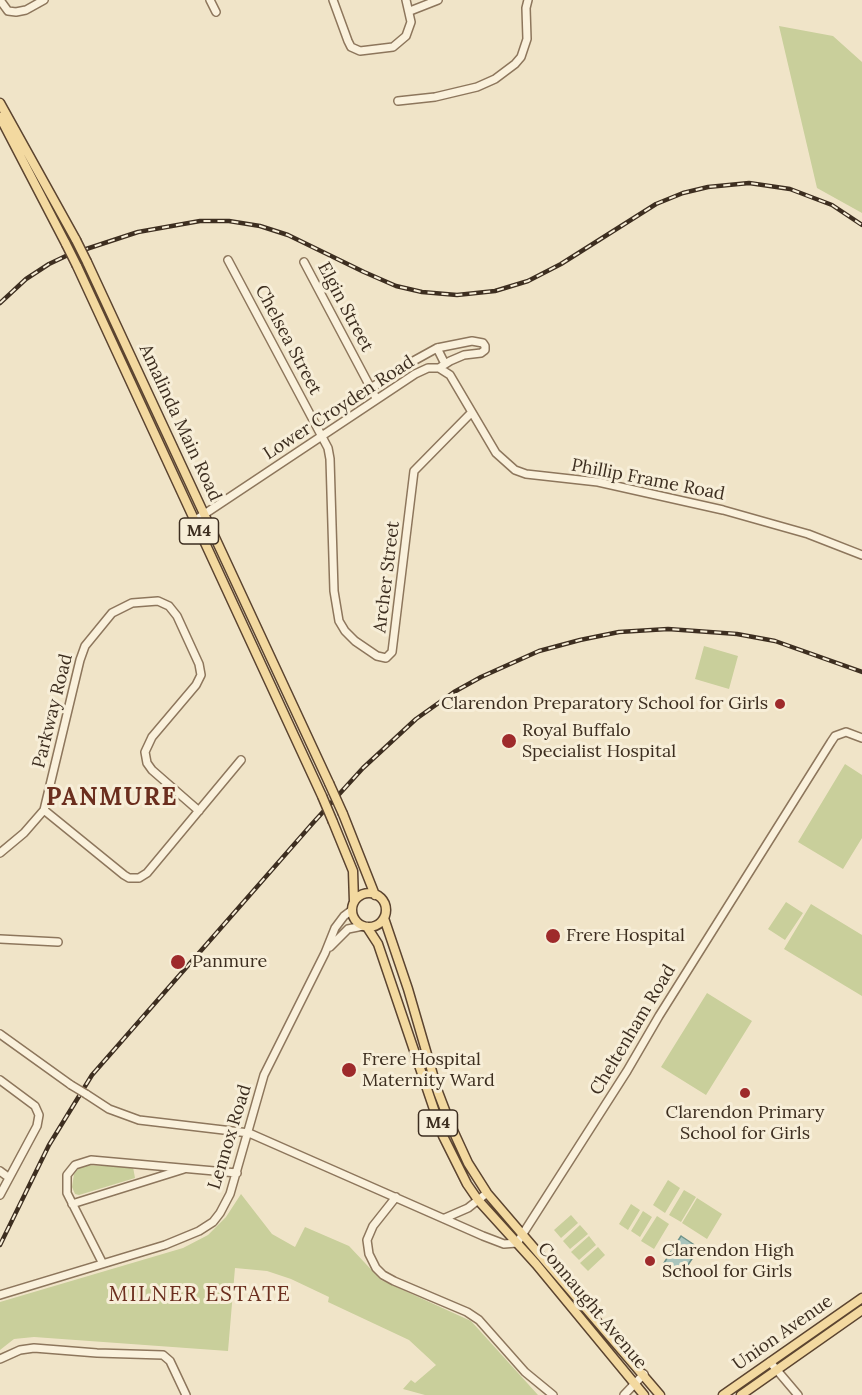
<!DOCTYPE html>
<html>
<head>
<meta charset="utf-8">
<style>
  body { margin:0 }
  canvas { display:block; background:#f0e4c8 }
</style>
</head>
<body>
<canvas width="862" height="1395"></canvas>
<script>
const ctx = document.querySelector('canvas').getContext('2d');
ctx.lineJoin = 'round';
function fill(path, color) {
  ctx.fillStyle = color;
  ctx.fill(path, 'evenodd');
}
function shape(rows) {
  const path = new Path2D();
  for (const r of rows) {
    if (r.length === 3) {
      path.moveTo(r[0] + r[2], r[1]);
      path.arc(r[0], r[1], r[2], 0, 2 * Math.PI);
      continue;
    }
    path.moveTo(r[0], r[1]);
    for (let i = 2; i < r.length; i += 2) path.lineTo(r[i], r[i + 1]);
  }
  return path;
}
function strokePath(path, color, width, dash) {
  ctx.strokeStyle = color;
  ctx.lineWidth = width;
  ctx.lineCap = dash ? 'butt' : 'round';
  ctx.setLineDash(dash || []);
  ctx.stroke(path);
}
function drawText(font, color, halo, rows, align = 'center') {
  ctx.font = font + ' Lora,serif';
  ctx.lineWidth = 6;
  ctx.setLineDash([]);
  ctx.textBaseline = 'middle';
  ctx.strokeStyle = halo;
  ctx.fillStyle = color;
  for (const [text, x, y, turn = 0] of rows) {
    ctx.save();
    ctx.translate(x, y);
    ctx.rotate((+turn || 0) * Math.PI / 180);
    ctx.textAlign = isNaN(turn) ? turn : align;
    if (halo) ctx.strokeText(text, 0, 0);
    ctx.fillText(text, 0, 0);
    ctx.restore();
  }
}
const green = shape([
  [779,26,833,36,862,62,862,213,817,188],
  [704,646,738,656,729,689,695,679],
  [845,764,862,775,862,838,843,869,798,842],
  [786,902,803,913,785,940,768,929],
  [811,904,862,935,862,996,784,949],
  [707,993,752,1021,706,1095,661,1067],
  [85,1165,133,1167,135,1178,79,1195,75,1194,72,1187,74,1174,80,1167],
  [668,1180,680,1188,665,1213,653,1205],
  [684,1190,696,1197,681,1222,669,1215],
  [241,1194,272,1234,295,1247,305,1227,349,1246,381,1280,471,1321,538,1395,425,1395,403,1389,411,1380,415,1383,436,1365,409,1340,328,1302,329,1297,291,1279,267,1271,235,1268,228,1351,34,1337,14,1339,0,1350,0,1302,183,1248,208,1235,226,1217],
  [697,1198,722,1214,707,1239,682,1223],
  [631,1204,640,1210,628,1230,619,1224],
  [643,1211,652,1217,640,1237,631,1231],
  [571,1215,578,1223,561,1238,554,1230],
  [657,1216,669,1224,654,1249,641,1241],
  [580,1225,588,1234,570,1249,563,1241],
  [589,1236,596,1245,579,1260,571,1252],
  [598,1247,605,1255,588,1271,580,1263]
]);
const water = shape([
  [681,1236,699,1248,682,1274,664,1263,681,1236]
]);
const minor = shape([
  [0,0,8,11,16,12,26,10,44,0],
  [210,0,216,12],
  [333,0,348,41,351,47,360,51,393,47,406,36,411,22,406,0],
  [410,11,438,0],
  [398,101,435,97,477,87,495,79,515,64,521,57,527,39,526,8,528,0],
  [228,260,328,448,330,459,334,591,339,621,345,631,355,641,377,656,386,658,392,652,414,471,471,413],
  [304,262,376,398],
  [437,348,445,364],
  [439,368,450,375,496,453,515,470,526,474,598,482,723,510,808,534,862,555],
  [194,521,415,374,428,368,439,368,450,361,464,355,481,353,485,350,485,346,483,343,472,341,437,348,408,364,371,388],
  [44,810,124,875,129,878,139,878,147,873,241,760],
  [0,853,24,833,44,810,80,660,85,646,112,613,132,603,158,601,169,606,177,616,199,664,201,675,196,685,152,737,145,752,147,763,152,770,199,811],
  [0,939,58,942],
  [330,947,348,929,363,926],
  [0,1034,71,1085],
  [0,1080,35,1106,39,1115,37,1126,0,1195],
  [86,1094,109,1109,139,1120,249,1133,483,1236,504,1244,517,1243,627,1071,659,1016,831,742,835,736,846,732,862,738],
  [0,1171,8,1177],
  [396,1197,373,1226,367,1240,369,1254,376,1268,383,1275,394,1281,467,1312,479,1320,525,1372,553,1395],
  [72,1204,184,1169],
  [445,1218,468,1208,487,1193],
  [102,1262,67,1193,67,1175,75,1165,91,1160,237,1173],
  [0,1295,165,1245,199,1231,213,1222,220,1213,230,1194,264,1075,325,953,335,928,344,916,352,910],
  [0,1359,20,1350,34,1348,97,1353,163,1355,170,1361,186,1395],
  [770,1362,798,1395],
  [624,1395,644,1374]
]);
const major = shape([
  [0,103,76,240],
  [0,117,66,244],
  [87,262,329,783],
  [77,266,322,796],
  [343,814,375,895],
  [333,822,353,871,354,902],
  [369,910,17],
  [384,918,408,989,438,1092,451,1126,468,1163,487,1193,660,1395],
  [367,927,378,944,443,1136,467,1184,478,1200,536,1264,644,1395],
  [723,1395,862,1298],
  [741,1395,862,1310]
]);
const rail = shape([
  [0,303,26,279,49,264,68,255,138,232,200,221,229,221,260,226,288,235,364,272,396,286,422,292,457,295,495,291,528,281,561,264,656,204,683,193,708,187,749,183,790,189,832,205,862,225],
  [0,1245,49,1145,92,1075,312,824,363,768,416,719,454,692,481,677,539,651,580,640,619,632,668,629,737,634,775,641,862,672]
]);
const minorBridge = shape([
  [71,1085,86,1094]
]);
const majorBridge = shape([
  [76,240,87,262],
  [66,244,77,266],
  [329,783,343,814],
  [322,796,333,822]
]);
const markers = [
  [780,704,6,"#9e2a2b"],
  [509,741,8,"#9e2a2b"],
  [553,936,8,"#9e2a2b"],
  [178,962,8,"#9e2a2b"],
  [349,1070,8,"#9e2a2b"],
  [745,1093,6,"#9e2a2b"],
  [650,1261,6,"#9e2a2b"]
];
const shields = [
  [199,531,39],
  [438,1123,39]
];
const shieldNames = [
  ["M4",199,531],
  ["M4",438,1123]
];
const streetNames = [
  ["Elgin Street",345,307,62],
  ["Chelsea Street",288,340,62],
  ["Lower Croyden Road",339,408,-33],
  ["Amalinda Main Road",180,423,65],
  ["Phillip Frame Road",648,480,11],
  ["Archer Street",387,577,-83],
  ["Parkway Road",53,711,-76],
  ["Cheltenham Road",633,1030,-59],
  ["Lennox Road",230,1137,-73],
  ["Connaught Avenue",592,1306,50],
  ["Union Avenue",783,1333,-35]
];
const poiNames = [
  ["Clarendon Preparatory School for Girls",768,704,"right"],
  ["Royal Buffalo",522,731],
  ["Specialist Hospital",522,752],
  ["Frere Hospital",566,936],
  ["Panmure",192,962],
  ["Frere Hospital",362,1060],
  ["Maternity Ward",362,1081],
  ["Clarendon Primary",745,1113,"center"],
  ["School for Girls",745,1134,"center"],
  ["Clarendon High",662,1251],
  ["School for Girls",662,1272]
];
const quarterNames = [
  ["MILNER ESTATE",200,1295]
];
const districtNames = [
  ["PANMURE",112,798]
];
fill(green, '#c9cf9b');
fill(water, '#a9c4bc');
strokePath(water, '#6f938a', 1.5);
strokePath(minor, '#8d765c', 10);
strokePath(major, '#5b4430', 11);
strokePath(minor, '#faf1dc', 7);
strokePath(major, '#f3d9a0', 8);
strokePath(rail, '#3d2e20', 4.5);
strokePath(rail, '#f7eed8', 2, [7]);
strokePath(minorBridge, '#8d765c', 10, []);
strokePath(majorBridge, '#5b4430', 11, []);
strokePath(minorBridge, '#faf1dc', 7);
strokePath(majorBridge, '#f3d9a0', 8);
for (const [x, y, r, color] of markers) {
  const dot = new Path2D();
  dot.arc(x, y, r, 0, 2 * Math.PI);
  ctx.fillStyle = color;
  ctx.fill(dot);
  strokePath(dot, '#f7eed8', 2);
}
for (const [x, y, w] of shields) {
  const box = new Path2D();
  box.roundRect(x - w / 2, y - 13, w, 26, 4.5);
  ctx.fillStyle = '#f7eed8';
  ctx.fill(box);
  strokePath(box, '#3d2e20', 1.5);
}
drawText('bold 16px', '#3d2e20', null, shieldNames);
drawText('18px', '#3d2e20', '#f7eed8', streetNames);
drawText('18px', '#3d2e20', '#f7eed8', poiNames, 'left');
ctx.letterSpacing = '1.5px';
drawText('21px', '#6b2e1e', '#f7eed8', quarterNames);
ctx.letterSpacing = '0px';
ctx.letterSpacing = '1.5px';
drawText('bold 24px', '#6b2e1e', '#f7eed8', districtNames);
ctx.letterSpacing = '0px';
</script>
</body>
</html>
